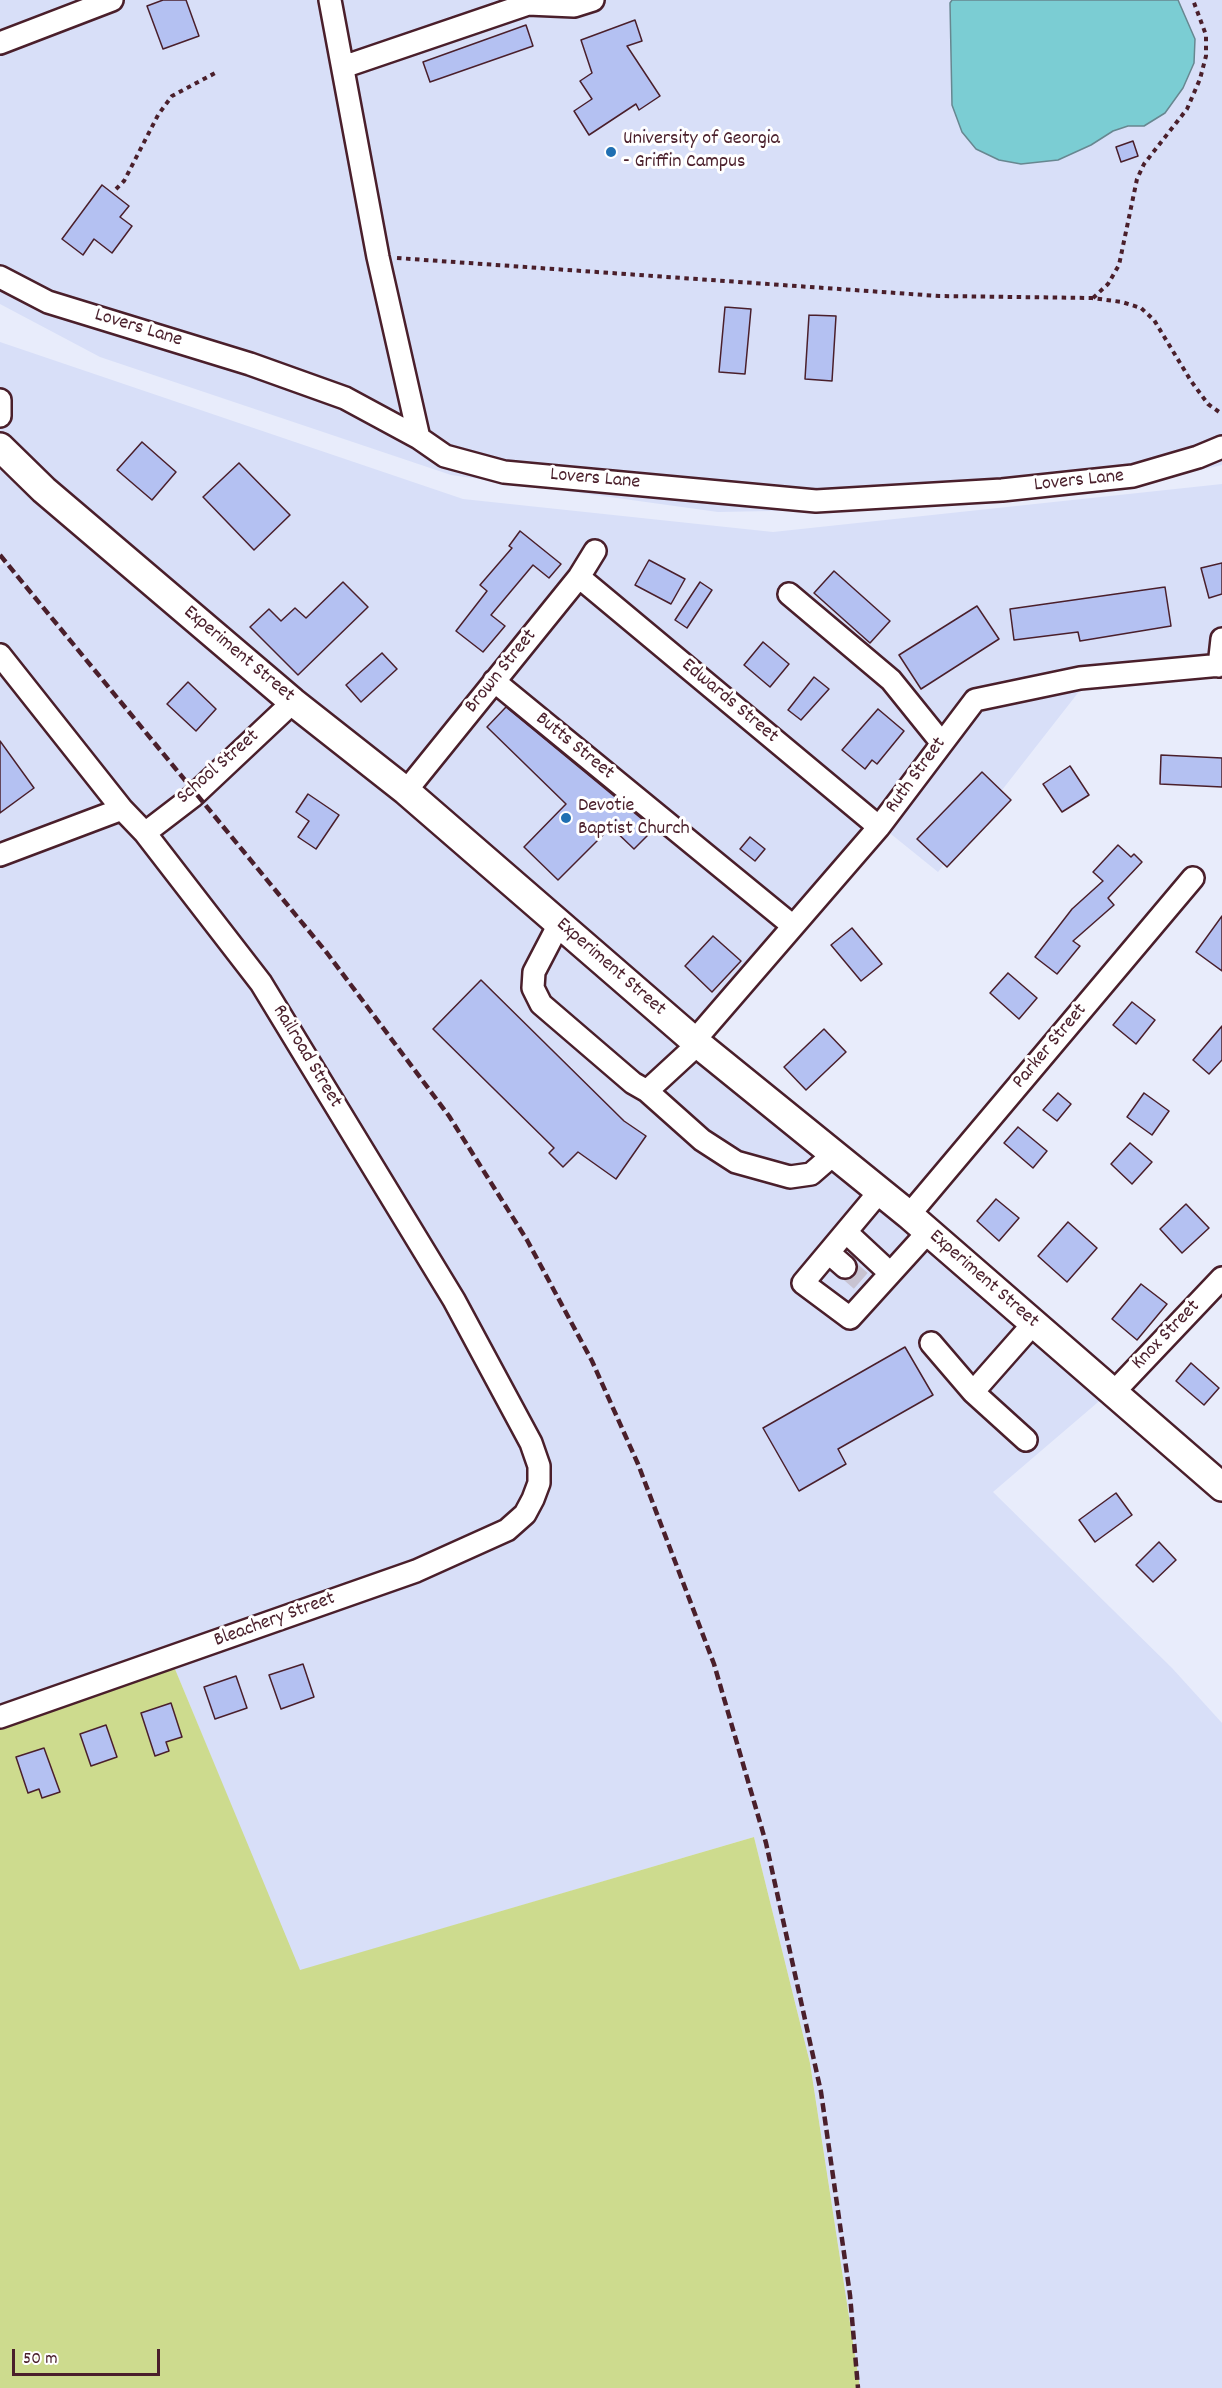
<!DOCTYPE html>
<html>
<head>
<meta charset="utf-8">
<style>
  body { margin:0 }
  #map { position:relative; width:1222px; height:2388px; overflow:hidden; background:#e8ecfb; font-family:Dekko,sans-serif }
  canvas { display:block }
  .scale { position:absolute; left:12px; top:2349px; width:148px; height:27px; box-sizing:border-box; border:3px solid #4a1f2b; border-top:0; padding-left:8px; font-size:18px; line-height:21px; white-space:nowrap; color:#4a1f2b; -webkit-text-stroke:4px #fff; paint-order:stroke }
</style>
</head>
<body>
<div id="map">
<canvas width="1222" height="2388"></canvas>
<div class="scale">50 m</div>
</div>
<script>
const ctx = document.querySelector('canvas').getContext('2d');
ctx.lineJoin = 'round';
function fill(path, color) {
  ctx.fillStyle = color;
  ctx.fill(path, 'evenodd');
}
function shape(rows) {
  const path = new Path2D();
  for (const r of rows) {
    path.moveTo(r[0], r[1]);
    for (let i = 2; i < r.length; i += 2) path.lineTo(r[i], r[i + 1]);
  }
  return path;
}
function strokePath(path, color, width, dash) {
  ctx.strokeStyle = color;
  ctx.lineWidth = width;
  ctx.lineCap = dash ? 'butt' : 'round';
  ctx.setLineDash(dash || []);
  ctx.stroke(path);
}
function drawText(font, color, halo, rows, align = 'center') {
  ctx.font = font + ' Dekko,sans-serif';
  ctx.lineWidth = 6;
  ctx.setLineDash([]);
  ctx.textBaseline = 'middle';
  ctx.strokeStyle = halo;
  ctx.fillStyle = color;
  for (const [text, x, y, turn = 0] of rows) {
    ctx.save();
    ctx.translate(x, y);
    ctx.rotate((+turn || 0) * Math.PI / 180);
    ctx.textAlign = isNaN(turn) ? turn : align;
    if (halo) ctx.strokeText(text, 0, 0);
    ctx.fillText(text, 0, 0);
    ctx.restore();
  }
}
const built = shape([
  [0,0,1222,0,1222,465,1159,479,1042,497,877,509,718,512,451,475,100,357,0,304],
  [0,342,463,499,773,532,1222,484,1222,674,1081,689,938,872,881,826,694,1043,1111,1391,993,1492,1172,1668,1222,1723,1222,2388,860,2388,810,2063,754,1837,299,1971,170,1657,0,1717,0,565,6,563,0,555]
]);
const green = shape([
  [170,1657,300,1970,754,1837,810,2063,860,2388,0,2388,0,1718]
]);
const water = shape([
  [952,0,1178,0,1195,39,1194,63,1183,88,1165,113,1144,126,1128,126,1113,131,1091,145,1058,160,1021,164,999,160,976,149,962,132,952,105,950,3,952,0]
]);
const building = shape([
  [163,0,186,0,199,36,163,49,147,6,163,0],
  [635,20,642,41,627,46,660,96,639,110,636,104,589,135,574,111,592,99,580,81,592,73,581,40,635,20],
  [526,25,533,46,430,82,423,62,526,25],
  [1133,141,1138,156,1121,162,1116,147,1133,141],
  [102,185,129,206,120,217,132,226,112,253,94,239,83,255,62,239,102,185],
  [725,307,751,309,745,374,719,372,725,307],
  [809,315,836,316,832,381,805,379,809,315],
  [142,442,176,472,152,500,117,470,142,442],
  [239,463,290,515,254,550,203,497,239,463],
  [520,531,561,564,549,578,533,565,491,615,505,626,483,652,456,631,487,591,480,585,512,548,509,546,520,531],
  [649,560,685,579,671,604,635,585,649,560],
  [1222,563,1222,594,1209,598,1201,568,1222,563],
  [834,571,890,621,870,643,814,593,834,571],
  [343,582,368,607,298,675,250,627,269,609,281,621,295,608,306,618,343,582],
  [700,582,712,590,687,628,675,620,700,582],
  [1165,587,1171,626,1080,641,1078,632,1014,640,1010,609,1165,587],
  [977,606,999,639,921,689,899,655,977,606],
  [763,642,789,664,770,687,744,665,763,642],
  [382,653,397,669,361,702,346,685,382,653],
  [814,677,829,689,801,720,788,710,814,677],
  [188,682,216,709,196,731,167,704,188,682],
  [506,707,654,829,634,849,611,827,558,880,524,847,566,804,487,727,506,707],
  [878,709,904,731,877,764,872,760,865,769,842,750,878,709],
  [0,741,34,788,0,813,0,741],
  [1161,755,1222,758,1222,787,1160,784,1161,755],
  [1070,766,1089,795,1062,812,1043,784,1070,766],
  [982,772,1011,800,947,867,917,839,982,772],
  [308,794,339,815,316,849,298,837,309,821,296,812,308,794],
  [750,837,765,849,755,861,740,849,750,837],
  [1118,845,1131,857,1134,854,1142,862,1108,898,1114,905,1073,941,1080,946,1057,974,1035,957,1072,909,1103,881,1093,872,1118,845],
  [1222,916,1222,971,1196,952,1222,916],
  [852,928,882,964,861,981,831,945,852,928],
  [713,936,741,961,712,992,685,966,713,936],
  [1008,973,1037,998,1019,1019,990,993,1008,973],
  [481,980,624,1121,646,1136,616,1179,578,1152,563,1167,549,1153,554,1148,433,1029,481,980],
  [1132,1002,1155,1020,1136,1044,1113,1025,1132,1002],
  [1222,1026,1222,1060,1209,1074,1193,1060,1222,1026],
  [824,1029,846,1052,806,1090,784,1067,824,1029],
  [1058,1093,1071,1104,1057,1121,1043,1110,1058,1093],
  [1144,1093,1169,1111,1152,1135,1127,1117,1144,1093],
  [1018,1127,1047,1151,1033,1168,1004,1143,1018,1127],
  [1130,1143,1152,1162,1132,1184,1111,1164,1130,1143],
  [996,1199,1019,1218,999,1241,977,1221,996,1199],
  [1186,1204,1209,1228,1182,1253,1160,1229,1186,1204],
  [1068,1222,1097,1248,1067,1282,1038,1256,1068,1222],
  [1141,1284,1167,1304,1137,1340,1112,1319,1141,1284],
  [905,1347,933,1395,838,1449,846,1464,799,1491,763,1428,905,1347],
  [1191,1363,1219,1388,1204,1405,1176,1381,1191,1363],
  [1116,1493,1132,1515,1095,1542,1079,1520,1116,1493],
  [1159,1542,1176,1560,1153,1582,1136,1565,1159,1542],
  [303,1664,314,1697,281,1709,269,1675,303,1664],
  [236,1676,247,1708,215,1719,204,1687,236,1676],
  [171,1703,182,1737,166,1742,169,1751,155,1756,141,1713,171,1703],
  [106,1725,117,1757,91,1766,80,1734,106,1725],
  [44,1748,60,1792,42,1798,39,1789,28,1793,16,1757,44,1748]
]);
const minorTunnel = shape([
  [845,1267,861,1281]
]);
const path = shape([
  [116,189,124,181,158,115,172,96,217,72],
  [397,258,939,296,1092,298,1122,302,1141,308,1154,320,1191,381,1208,404,1222,414],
  [1093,298,1108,284,1119,265,1137,179,1144,164,1187,109,1200,79,1206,56,1206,35,1193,0]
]);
const minor = shape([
  [330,0,378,257,419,438],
  [528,4,574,6,593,0],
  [0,43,112,0],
  [343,67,528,4,527,0],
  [0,277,48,302,250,364,345,398,419,438,445,456,504,472,816,501,1002,490,1133,476,1198,457,1222,447],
  [0,400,0,416],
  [579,577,879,827],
  [789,594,891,680,941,742],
  [0,655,122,809,145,833,261,983,454,1300,531,1443,539,1466,539,1483,533,1499,525,1514,507,1530,416,1571,0,1717],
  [1219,666,1222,639],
  [494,681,793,926],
  [406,791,579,577,595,551],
  [145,833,192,797,293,702],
  [0,855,122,809],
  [559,924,534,972,533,988,541,1004,633,1083,647,1091,698,1044],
  [694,1041,879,827,975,700,1080,678,1222,665],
  [647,1091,702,1140,736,1162,790,1177,811,1174,834,1154],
  [880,1191,803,1283,850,1318,928,1232],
  [909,1215,1193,878],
  [846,1232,890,1273],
  [829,1253,845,1267],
  [931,1343,973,1392,1033,1324],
  [973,1392,1026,1440],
  [1112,1394,1222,1278]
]);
const major = shape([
  [0,447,44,490,293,702,406,791,698,1044,909,1215,1222,1487]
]);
const rail = shape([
  [0,555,327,953,449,1116,527,1240,592,1361,638,1464,714,1664,766,1843,821,2092,850,2295,858,2388]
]);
const markers = [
  [611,152,6,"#1f6fb2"],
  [566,818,6,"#1f6fb2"]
];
const poiNames = [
  ["University of Georgia",623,140],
  ["- Griffin Campus",623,163],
  ["Devotie",578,807],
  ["Baptist Church",578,830]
];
const streetNames = [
  ["Lovers Lane",138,329,17],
  ["Lovers Lane",595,480,5],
  ["Lovers Lane",1079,482,-6],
  ["Experiment Street",238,655,40],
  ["Brown Street",502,672,-51],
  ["Edwards Street",729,702,40],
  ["Butts Street",574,747,39],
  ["School Street",219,768,-41],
  ["Ruth Street",917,776,-54],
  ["Experiment Street",610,968,41],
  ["Parker Street",1051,1047,-50],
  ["Railroad Street",306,1057,59],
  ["Experiment Street",983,1280,41],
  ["Knox Street",1167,1336,-46],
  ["Bleachery Street",275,1621,-20]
];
fill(built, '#d8dff8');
fill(green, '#cddb8e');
fill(water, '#7bcdd3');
strokePath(water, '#678790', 1.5);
fill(building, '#b4c1f2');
strokePath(building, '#4a1f2b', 1.5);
strokePath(minorTunnel, '#c8c3d1', 21, [21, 10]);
strokePath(minor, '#4a1f2b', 26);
strokePath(major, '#4a1f2b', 32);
strokePath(path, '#4a1f2b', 4, [4.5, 4.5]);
strokePath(minor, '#fff', 21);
strokePath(major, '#fff', 27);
strokePath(rail, '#4a1f2b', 4.5, [9, 4.5]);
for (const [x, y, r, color] of markers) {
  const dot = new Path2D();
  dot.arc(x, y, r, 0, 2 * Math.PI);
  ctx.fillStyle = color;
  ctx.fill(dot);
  strokePath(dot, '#fff', 2);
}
drawText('20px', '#4a1f2b', '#fff', poiNames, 'left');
drawText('20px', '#4a1f2b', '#fff', streetNames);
</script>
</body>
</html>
